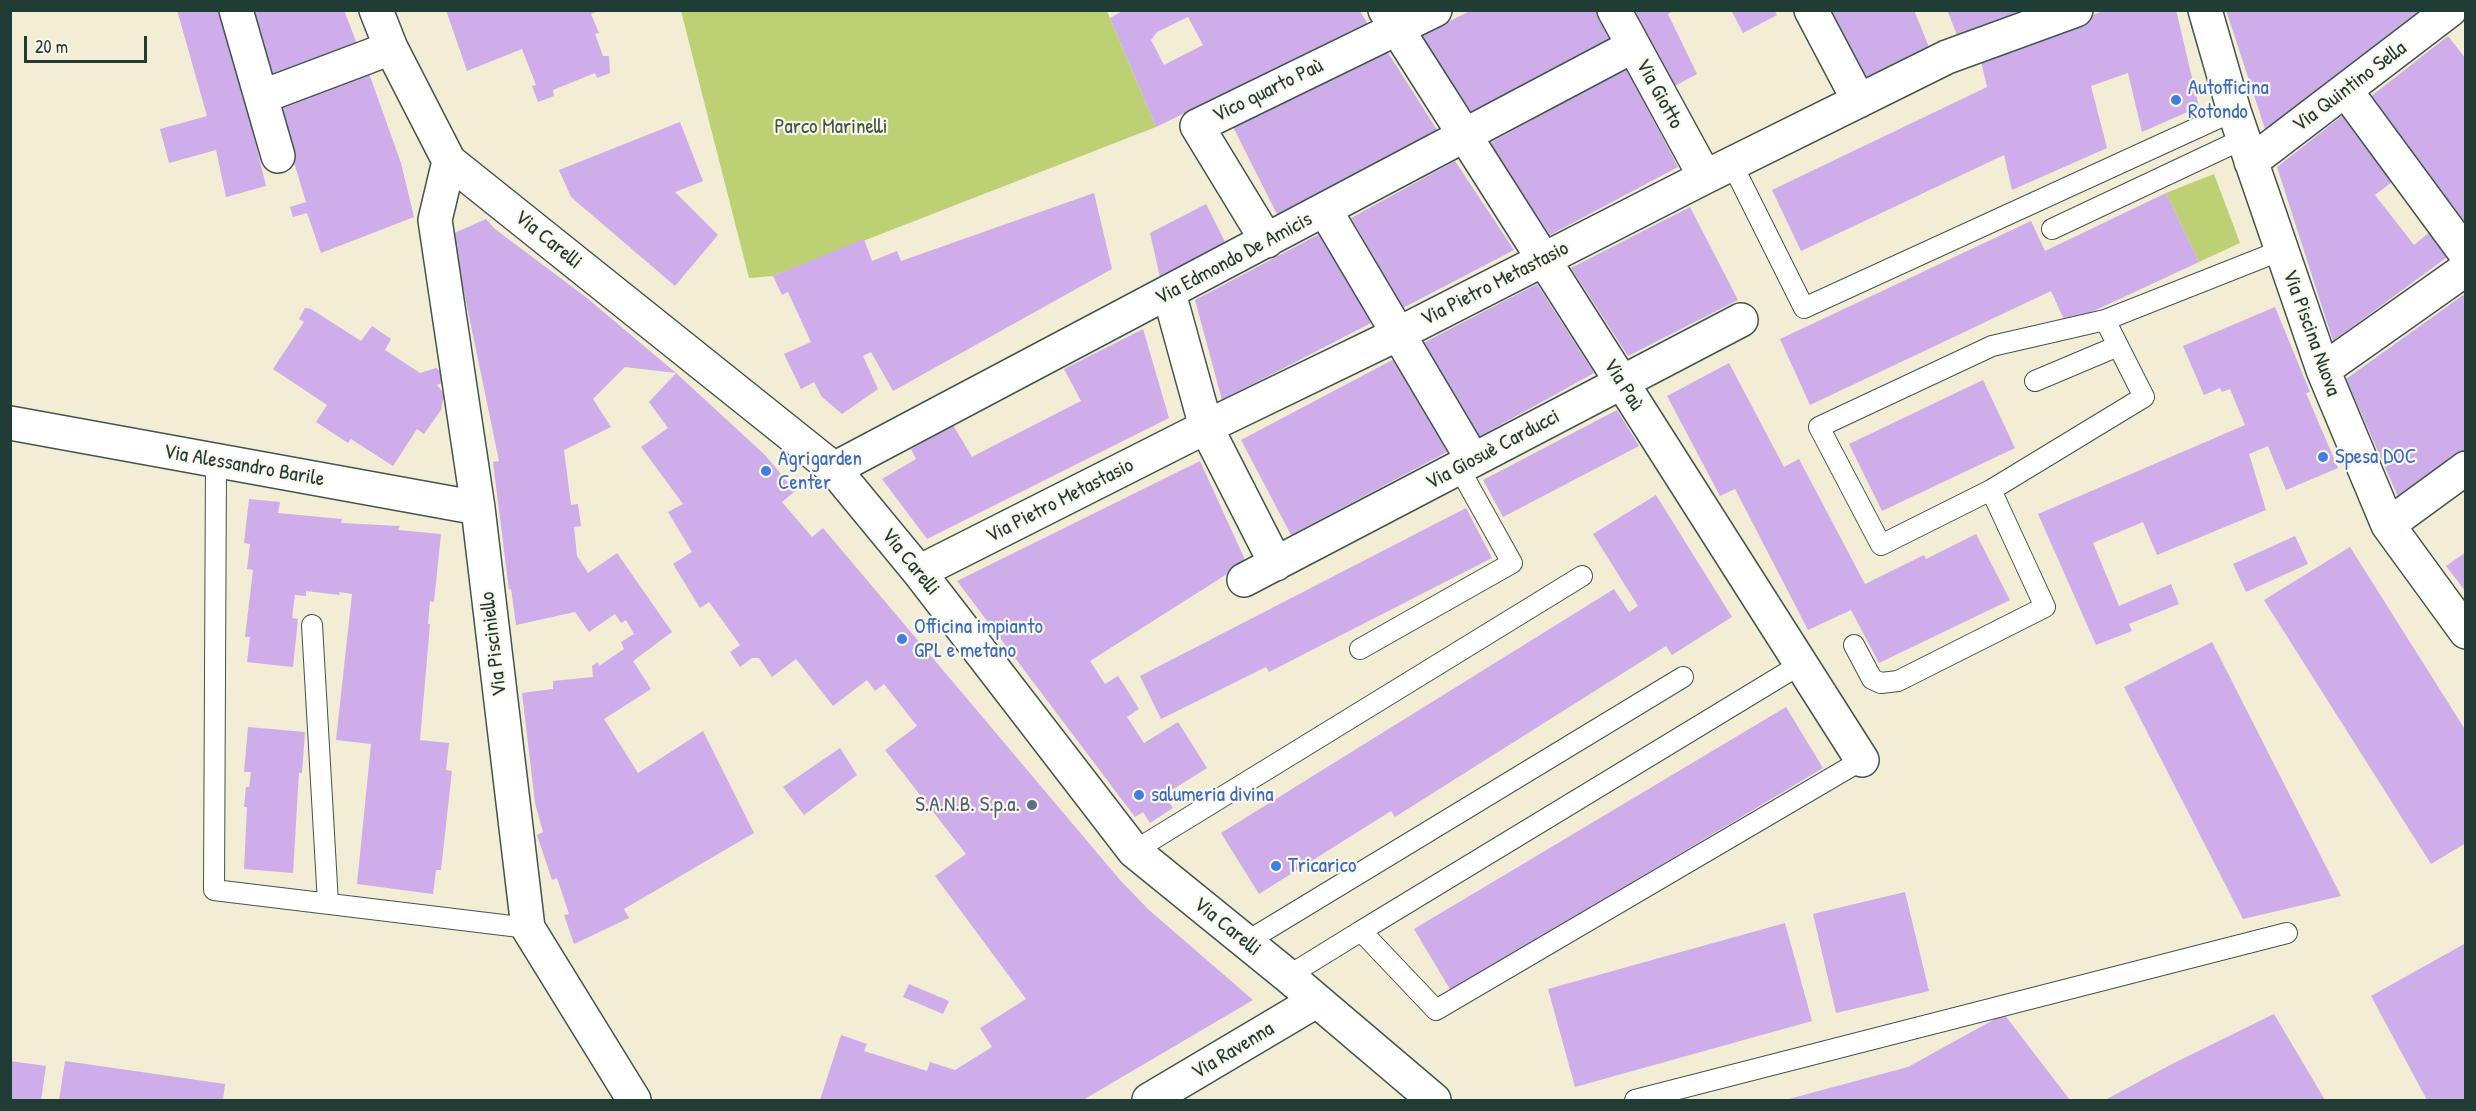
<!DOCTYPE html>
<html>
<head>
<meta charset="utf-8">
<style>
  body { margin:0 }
  #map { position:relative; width:2476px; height:1111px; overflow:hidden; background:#f3edd6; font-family:"Patrick Hand",sans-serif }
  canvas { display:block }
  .frame { position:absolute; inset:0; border:12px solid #1f3d34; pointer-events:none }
  .scale { position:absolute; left:24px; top:36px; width:123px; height:27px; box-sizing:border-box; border:3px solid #1f3d34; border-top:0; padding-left:8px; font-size:18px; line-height:21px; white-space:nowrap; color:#1f3d34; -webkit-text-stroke:4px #fbf7ec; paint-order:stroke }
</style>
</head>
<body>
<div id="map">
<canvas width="2476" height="1111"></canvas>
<div class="frame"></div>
<div class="scale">20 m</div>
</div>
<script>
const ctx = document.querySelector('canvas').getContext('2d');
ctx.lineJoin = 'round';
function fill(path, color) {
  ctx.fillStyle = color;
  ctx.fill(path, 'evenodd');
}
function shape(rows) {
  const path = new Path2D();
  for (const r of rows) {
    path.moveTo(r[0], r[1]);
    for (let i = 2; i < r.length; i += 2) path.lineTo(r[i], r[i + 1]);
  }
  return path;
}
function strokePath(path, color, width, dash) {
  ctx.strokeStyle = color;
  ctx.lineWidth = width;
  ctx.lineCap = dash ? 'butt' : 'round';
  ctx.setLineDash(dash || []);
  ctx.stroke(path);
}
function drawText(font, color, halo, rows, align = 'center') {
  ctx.font = font + ' "Patrick Hand",sans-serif';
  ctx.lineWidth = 4.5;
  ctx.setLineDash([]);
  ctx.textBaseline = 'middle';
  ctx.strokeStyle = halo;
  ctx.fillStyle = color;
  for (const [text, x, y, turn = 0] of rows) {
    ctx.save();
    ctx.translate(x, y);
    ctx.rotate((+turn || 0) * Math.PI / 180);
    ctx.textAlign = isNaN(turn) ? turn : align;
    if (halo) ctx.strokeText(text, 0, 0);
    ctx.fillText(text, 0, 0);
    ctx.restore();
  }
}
const green = shape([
  [681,11,1107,11,1156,127,773,276,749,278],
  [2214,174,2240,243,2199,262,2166,193]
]);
const building = shape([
  [177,10,223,10,266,186,226,197,216,150,169,163,160,129,207,116],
  [248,10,344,10,359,49,270,81],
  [446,10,600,10,591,14,599,33,595,34,603,56,609,56,610,73,597,78,595,73,553,90,554,96,538,102,532,86,536,85,522,49,467,71],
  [1124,10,1359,10,1368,24,1156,127,1110,18],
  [1188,17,1203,45,1164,65,1151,40,1157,32],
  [1472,10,1600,10,1614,37,1472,113,1421,35],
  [1631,10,1675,10,1668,14,1697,74,1671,88],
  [1731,10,1774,10,1777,15,1743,33],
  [1827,10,1914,10,1931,52,1867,80],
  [1947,10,2037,10,1959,40],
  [2106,10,2176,10,2199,107,2142,132,2128,73,2091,86,2107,148,2012,190,2004,155,1801,251,1772,190,1987,87,1980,57],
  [2226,10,2430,10,2268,138],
  [2448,36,2466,59,2466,232,2370,97],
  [1385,48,1439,133,1278,216,1230,121],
  [366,65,401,163,414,217,321,253,307,213,293,217,290,207,306,202,276,103],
  [1626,68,1678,167,1550,235,1490,143],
  [2342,116,2392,182,2375,195,2414,245,2431,231,2450,255,2333,341,2277,167],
  [680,122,703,181,675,192,718,235,675,286,571,197,559,170],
  [1455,161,1514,250,1403,308,1351,218],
  [1094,193,1112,269,893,391,871,352,863,356,878,389,842,414,822,397,814,382,801,389,784,354,811,342,788,292,782,295,773,276,864,239,872,261,897,251,901,261],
  [2166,193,2199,262,2066,324,2051,291,1810,405,1780,339,2031,221,2045,251],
  [1206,204,1227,246,1161,282,1150,233],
  [1690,207,1738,300,1628,356,1571,268],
  [486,219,495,229,587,298,676,373,625,367,593,399,611,427,564,450,571,505,578,504,581,526,574,527,577,556,588,573,617,553,672,632,633,661,651,689,604,719,638,773,703,731,754,833,624,909,629,918,574,944,564,915,569,914,557,878,552,880,537,835,543,832,535,803,522,693,553,689,553,681,593,677,592,666,598,662,599,666,624,649,621,642,634,634,626,620,621,623,615,614,589,632,575,612,516,625,511,589,509,590,493,462,499,461,452,234],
  [1323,232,1373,322,1222,400,1195,300],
  [1537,284,1594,373,1475,439,1423,343],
  [2466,293,2466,450,2399,499,2346,379],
  [2275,307,2310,392,2306,393,2338,468,2286,490,2268,446,2249,454,2266,510,2157,555,2143,522,2093,543,2119,606,2171,584,2179,604,2129,624,2132,631,2096,645,2038,514,2245,425,2230,389,2222,392,2220,388,2204,395,2183,346],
  [305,308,311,309,361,341,372,326,391,339,385,350,420,373,436,368,440,371,442,383,437,385,444,394,441,410,424,434,417,429,393,466,351,439,348,443,316,422,327,405,273,369,304,322,299,319],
  [1143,329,1169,418,927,539,882,479,916,459,911,449,953,425,972,457,991,447,1081,401,1064,369],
  [1396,358,1447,452,1291,535,1241,440],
  [1729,363,1784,467,1799,459,1865,584,1924,555,1926,559,1976,534,2010,600,1879,663,1851,610,1808,630,1735,489,1720,496,1667,396],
  [676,373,765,455,795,491,782,502,812,537,823,528,1120,880,1149,910,1253,1000,1083,1100,820,1100,841,1035,867,1044,864,1051,927,1071,930,1062,955,1070,992,1047,980,1028,1026,999,935,876,966,854,885,750,917,726,884,684,875,691,867,680,833,706,796,659,772,677,759,658,752,658,740,667,730,652,740,645,709,602,700,608,673,564,692,552,668,512,683,504,641,447,668,428,649,402],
  [1983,380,2015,448,1882,511,1849,444],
  [1617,410,1639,446,1503,517,1483,480],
  [1200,461,1246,562,1090,661,1105,684,1118,676,1124,685,1139,709,1127,717,1144,743,1178,722,1207,768,1164,795,1173,808,1150,823,1143,812,1135,817,957,581],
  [1656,495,1732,617,1672,655,1666,646,1395,817,1391,811,1259,894,1221,833,1614,589,1629,612,1638,606,1593,534],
  [249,499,280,502,278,513,342,519,341,523,400,526,398,530,441,534,434,602,430,601,428,624,430,624,420,740,449,743,446,770,452,771,441,870,436,870,433,894,357,884,371,744,336,740,352,594,339,592,340,595,306,591,306,596,295,595,292,618,298,619,293,667,247,662,250,637,245,637,253,570,247,569,250,544,244,543],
  [1466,508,1492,558,1269,672,1266,667,1262,669,1161,719,1140,676],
  [2295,536,2308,564,2246,592,2233,564],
  [2350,547,2466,731,2466,843,2431,864,2264,600],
  [2466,552,2466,592,2446,566],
  [2212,642,2341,896,2243,919,2124,687],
  [1786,707,1823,768,1451,991,1414,929],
  [248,727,305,732,302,773,299,773,293,873,244,869,247,807,244,807,246,787,249,787,251,772,244,772],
  [840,748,857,775,804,815,783,787],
  [1905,892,1929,991,1836,1013,1813,914],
  [1785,923,1812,1021,1575,1087,1548,989],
  [2466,943,2466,1100,2427,1100,2371,996],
  [909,984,949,1001,943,1014,903,997],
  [2004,1014,2070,1100,1785,1100,1908,1067],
  [2274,1014,2325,1100,2105,1100,2174,1063],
  [10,1061,46,1066,41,1100,10,1100],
  [65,1061,225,1084,223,1100,59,1100]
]);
const service = shape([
  [1732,164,1804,308,2234,111],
  [2052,229,2243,139],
  [2035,381,2118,346],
  [216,462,214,890,528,928],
  [1991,490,1881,545,1819,427,1992,346,2105,320,2282,250],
  [312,625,328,903],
  [1854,645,1872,679,1881,683,1898,681,2045,607,1991,490,2144,397,2105,320],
  [1360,649,1512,563,1459,468],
  [1134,851,1582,576],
  [1361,931,1801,664],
  [1246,942,1683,677],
  [1288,976,1361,931,1436,1010,1862,760],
  [1635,1100,2287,933]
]);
const minor = shape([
  [236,10,278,156],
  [376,10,391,48,449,161,834,469,919,572,1134,851,1288,976,1434,1100],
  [1385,10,1862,760],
  [1614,10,1705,177],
  [1811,10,1859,101],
  [2205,10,2234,111,2323,370,2388,525,2466,632],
  [2346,91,2466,254],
  [261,97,391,48],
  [449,161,435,220,478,508,528,928,634,1100],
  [2251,162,2450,10],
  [1325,210,1473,460],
  [1267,241,1197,126,1435,10],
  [1169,293,1206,427,1276,564],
  [2323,370,2466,269],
  [10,423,478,508],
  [834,469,1633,46],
  [2388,525,2466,468],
  [919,572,1206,427,1398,334,1705,177,1947,57,2076,10],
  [1244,580,1741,320],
  [1149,1100,1316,1001]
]);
const markers = [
  [2176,100,6,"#3f7fe0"],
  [2323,457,6,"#3f7fe0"],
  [766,471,6,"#3f7fe0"],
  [902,639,6,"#3f7fe0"],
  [1139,795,6,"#3f7fe0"],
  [1032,805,6,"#5c6f8a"],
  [1276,866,6,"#3f7fe0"]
];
const streetNames = [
  ["Via Quintino Sella",2350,87,-37],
  ["Vico quarto Paù",1268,91,-26],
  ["Via Giotto",1659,94,61],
  ["Via Carelli",548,240,39],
  ["Via Edmondo De Amicis",1234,259,-28],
  ["Via Pietro Metastasio",1495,284,-27],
  ["Via Piscina Nuova",2311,333,70],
  ["Via Paù",1623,385,58],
  ["Via Giosuè Carducci",1493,450,-28],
  ["Via Alessandro Barile",244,466,10],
  ["Via Pietro Metastasio",1060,501,-27],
  ["Via Carelli",910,562,51],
  ["Via Pisciniello",494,644,-97],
  ["Via Carelli",1227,927,39],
  ["Via Ravenna",1233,1051,-31]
];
const shopNames = [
  ["Autofficina",2188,88],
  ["Rotondo",2188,112],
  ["Spesa DOC",2335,457],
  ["Agrigarden",778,459],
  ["Center",778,483],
  ["Officina impianto",914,627],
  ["GPL e metano",914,651],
  ["salumeria divina",1151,795],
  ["Tricarico",1288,866]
];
const parkNames = [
  ["Parco Marinelli",831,127]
];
const serviceNames = [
  ["S.A.N.B. S.p.a.",1020,805]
];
fill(green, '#bdd073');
fill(building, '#cfacea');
strokePath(service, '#3f574c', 22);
strokePath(minor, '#3f574c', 36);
strokePath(service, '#fff', 20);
strokePath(minor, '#fff', 33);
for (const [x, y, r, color] of markers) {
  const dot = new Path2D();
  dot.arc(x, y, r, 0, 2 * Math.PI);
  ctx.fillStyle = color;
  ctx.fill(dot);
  strokePath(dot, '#fbf7ec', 2);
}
drawText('21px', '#1f3d34', '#fbf7ec', streetNames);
drawText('21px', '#366cbe', '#fbf7ec', shopNames, 'left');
drawText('21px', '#3f5a41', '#fbf7ec', parkNames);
drawText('21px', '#4e5e75', '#fbf7ec', serviceNames, 'right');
</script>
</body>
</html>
